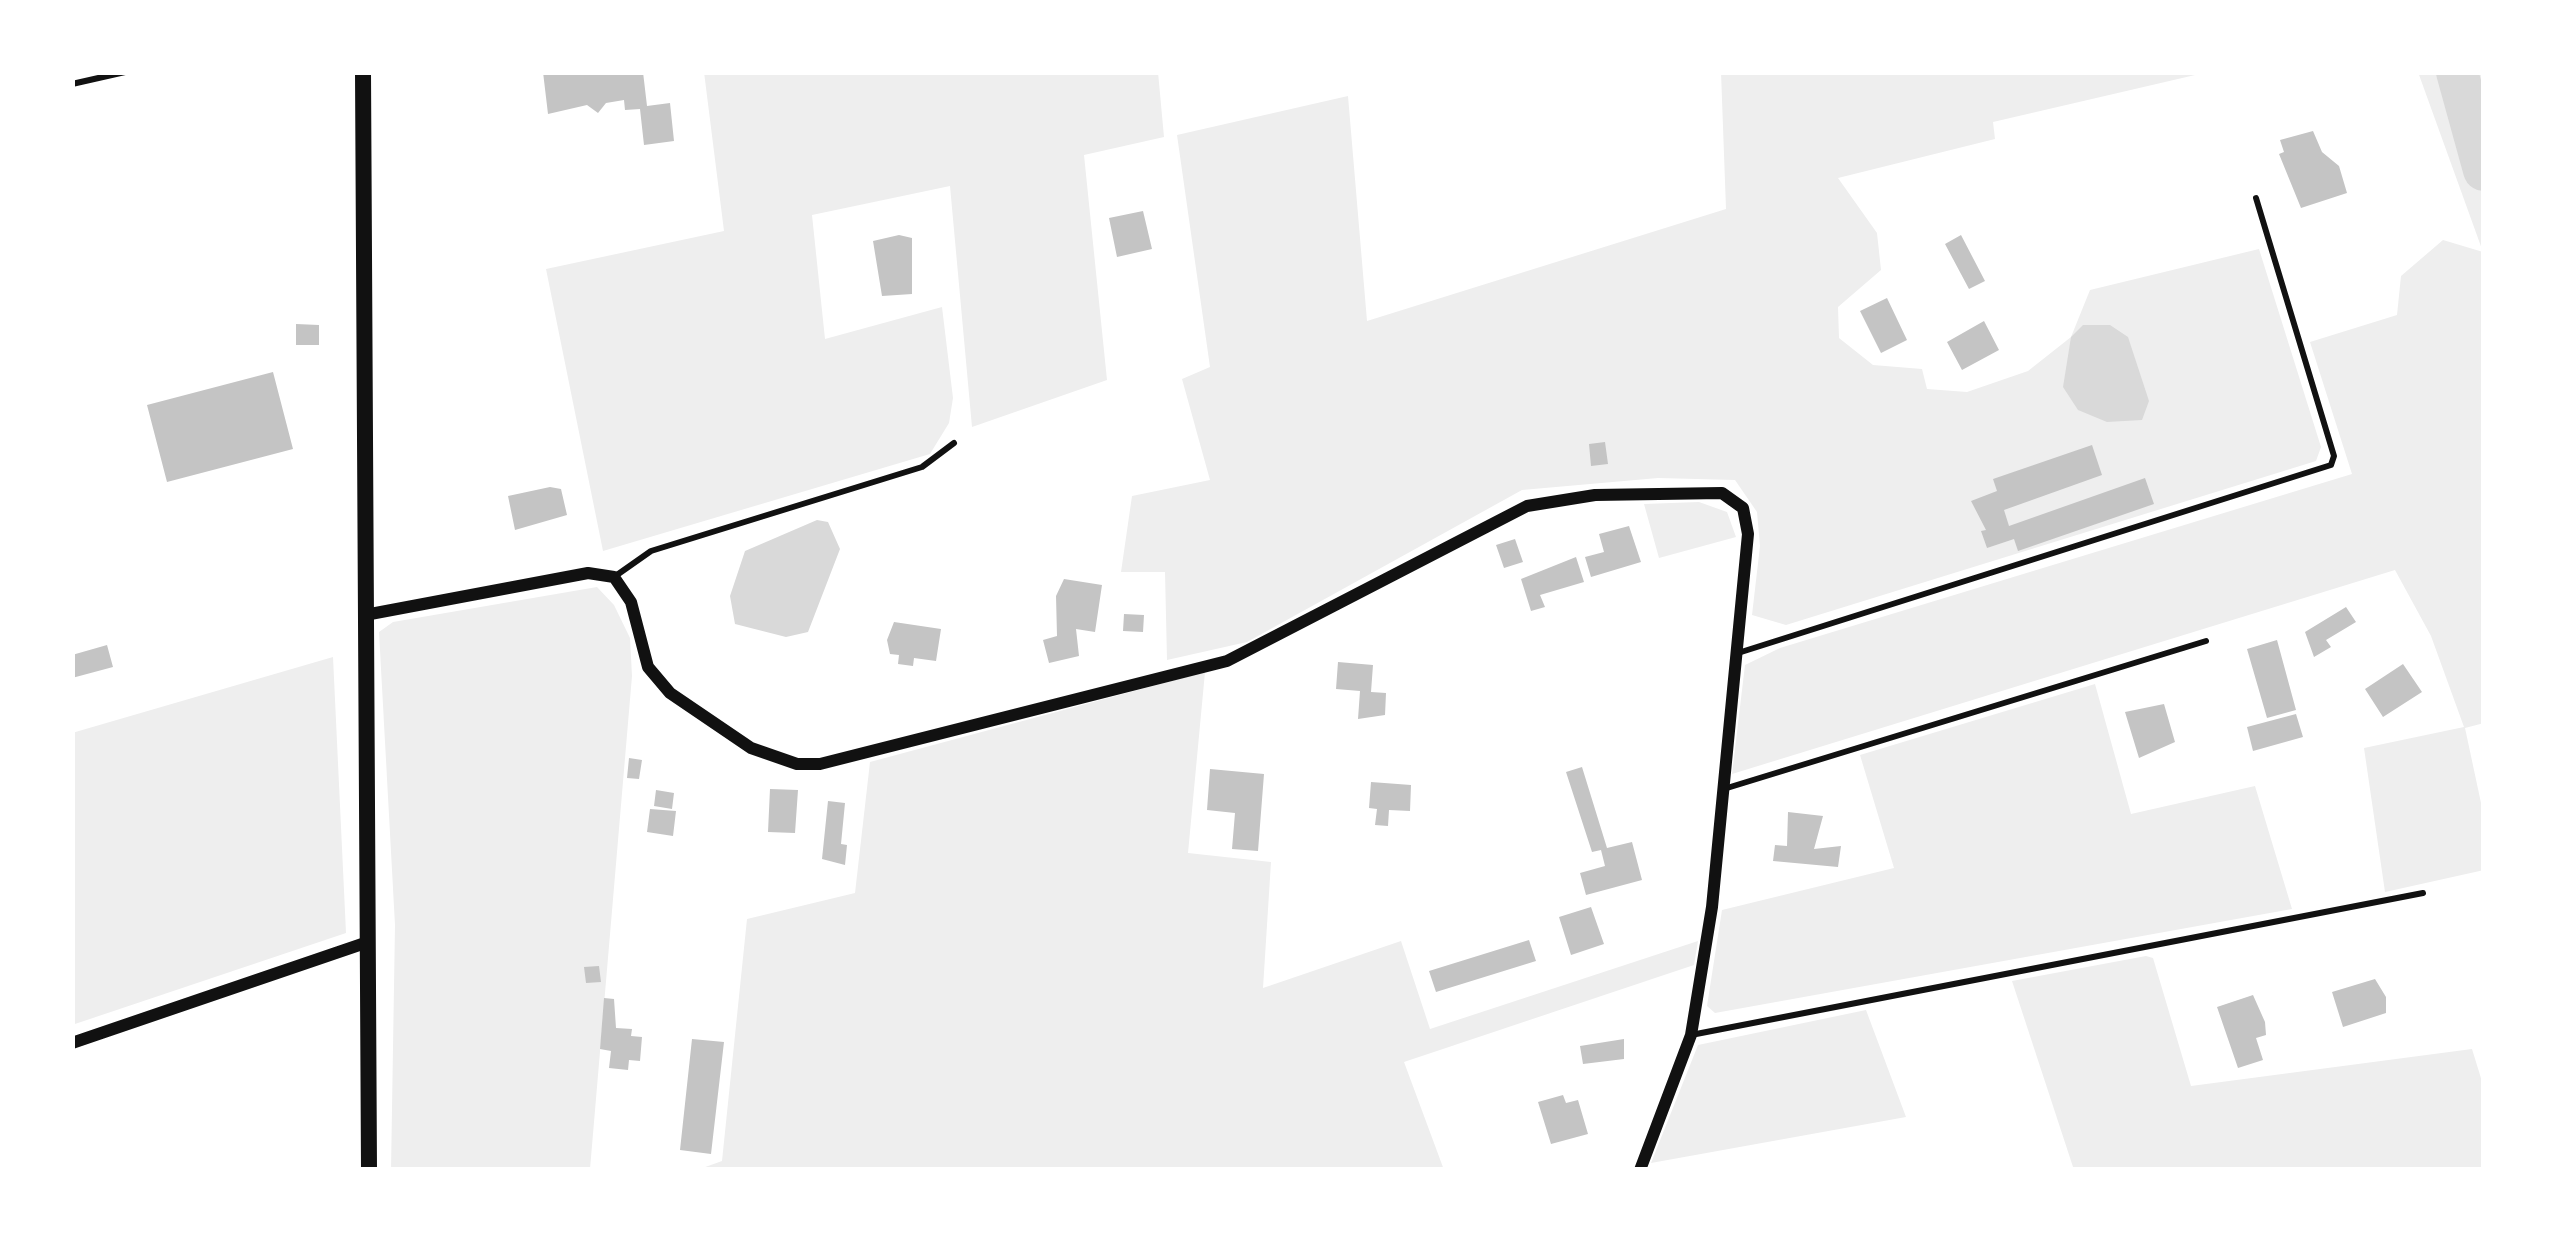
<!DOCTYPE html>
<html>
<head>
<meta charset="utf-8">
<style>
  body { margin:0 }
  #map { position:relative; width:2556px; height:1242px; overflow:hidden; background:#fff; font-family:Barlow,sans-serif }
  canvas { display:block }
  .frame { position:absolute; inset:0; border:75px solid #fff; pointer-events:none }
</style>
</head>
<body>
<div id="map">
<canvas width="2556" height="1242"></canvas>
<div class="frame"></div>
</div>
<script>
const ctx = document.querySelector('canvas').getContext('2d');
ctx.lineJoin = 'round';
function fill(path, color) {
  ctx.fillStyle = color;
  ctx.fill(path, 'evenodd');
}
function shape(rows) {
  const path = new Path2D();
  for (const r of rows) {
    path.moveTo(r[0], r[1]);
    for (let i = 2; i < r.length; i += 2) path.lineTo(r[i], r[i + 1]);
  }
  return path;
}
function strokePath(path, color, width, dash) {
  ctx.strokeStyle = color;
  ctx.lineWidth = width;
  ctx.lineCap = dash ? 'butt' : 'round';
  ctx.setLineDash(dash || []);
  ctx.stroke(path);
}
const green = shape([
  [704,72,1158,72,1164,137,1084,155,1107,380,972,427,950,186,812,215,825,339,942,307,953,398,949,423,930,454,603,551,546,269,724,231],
  [1721,72,2208,72,1993,122,1995,139,1838,178,1877,233,1881,270,1838,307,1839,338,1873,365,1922,369,1927,389,1967,392,2028,371,2071,337,2090,290,2259,249,2321,447,2316,461,1786,625,1752,615,1760,546,1757,512,1735,480,1658,478,1522,490,1247,642,1167,660,1165,572,1121,572,1132,496,1210,480,1182,379,1210,367,1177,135,1348,96,1367,321,1726,209],
  [2418,72,2484,72,2484,723,2465,728,2484,817,2484,870,2385,892,2364,748,2464,727,2431,636,2395,570,1732,774,1745,665,1780,648,2352,474,2310,342,2397,315,2401,276,2443,240,2483,252],
  [1699,502,1727,512,1736,537,1659,558,1644,504],
  [597,587,614,605,630,638,632,676,590,1169,391,1170,395,925,379,632,393,622],
  [333,657,346,933,72,1025,72,733],
  [1205,672,1188,853,1271,862,1263,988,1401,941,1430,1029,1698,941,1694,965,1404,1062,1444,1170,697,1170,722,1161,747,919,855,893,870,762],
  [2095,684,2131,814,2255,786,2292,909,1715,1013,1707,1006,1722,910,1894,868,1860,755],
  [2146,956,2153,958,2191,1086,2472,1049,2484,1088,2484,1170,2074,1170,2012,981],
  [1866,1010,1906,1117,1651,1163,1698,1045]
]);
const water = shape([
  [2083,325,2110,325,2128,337,2149,401,2142,420,2107,422,2078,410,2063,387,2071,337],
  [817,520,828,522,840,549,808,632,786,637,735,624,730,596,745,551]
]);
const river = shape([
  [2457,72,2484,170]
]);
const building = shape([
  [543,72,643,72,647,106,670,103,674,141,644,145,640,109,625,110,624,100,606,103,598,113,587,105,548,114],
  [2313,131,2322,152,2339,166,2347,193,2301,208,2279,154,2284,152,2280,140],
  [1143,211,1152,249,1117,257,1109,218],
  [899,235,912,238,912,294,882,296,873,241],
  [1961,235,1985,281,1969,289,1945,244],
  [1887,298,1907,340,1881,353,1860,311],
  [1984,321,1999,350,1962,370,1947,342],
  [296,324,319,325,319,345,296,345],
  [273,372,293,449,167,482,147,405],
  [1605,442,1608,464,1591,466,1589,444],
  [2092,445,2102,475,2004,510,2009,526,2145,478,2154,504,2018,551,2014,539,1987,548,1981,531,1986,530,1971,501,1997,491,1993,479],
  [550,487,561,489,567,515,515,530,508,496],
  [1629,526,1641,562,1591,577,1585,557,1604,552,1599,534],
  [1515,539,1523,562,1504,568,1496,545],
  [1576,557,1584,582,1540,595,1545,607,1531,611,1521,579],
  [1064,579,1102,585,1095,632,1076,629,1079,656,1049,663,1043,640,1057,636,1056,596],
  [2346,607,2356,622,2326,640,2331,647,2314,657,2305,632],
  [1124,614,1144,615,1143,632,1123,631],
  [894,622,941,629,936,661,914,658,913,666,898,664,899,655,890,654,887,640],
  [2277,640,2296,710,2267,718,2247,649],
  [107,645,113,667,72,678,72,655],
  [1338,662,1373,665,1371,692,1386,693,1385,715,1358,719,1360,691,1336,689],
  [2403,664,2422,692,2383,717,2365,689],
  [2164,704,2175,742,2139,758,2125,712],
  [2296,714,2303,737,2253,751,2247,727],
  [629,758,642,760,639,779,627,778],
  [1582,767,1607,848,1632,842,1642,880,1586,895,1580,873,1605,866,1601,850,1592,852,1566,772],
  [1210,769,1264,774,1258,851,1232,849,1235,813,1207,810],
  [1371,782,1411,785,1410,811,1389,810,1388,826,1375,825,1377,809,1369,808],
  [770,789,798,790,795,833,768,832],
  [656,790,674,793,672,809,654,806],
  [828,801,845,803,841,844,847,845,845,865,822,859],
  [650,809,676,811,673,836,647,832],
  [1788,812,1823,816,1814,849,1841,846,1838,867,1773,861,1775,845,1787,846],
  [1591,907,1604,944,1571,955,1559,917],
  [1529,940,1536,961,1436,992,1429,971],
  [599,966,601,982,586,983,584,967],
  [2375,979,2386,997,2386,1013,2343,1027,2332,992],
  [2253,995,2265,1022,2266,1035,2256,1038,2263,1060,2238,1068,2217,1007],
  [604,998,614,999,616,1028,632,1029,631,1036,642,1037,640,1061,629,1060,628,1070,609,1068,611,1051,600,1049],
  [692,1039,724,1042,711,1154,680,1150],
  [1624,1039,1624,1059,1583,1064,1580,1046],
  [1563,1095,1566,1103,1578,1100,1588,1134,1551,1144,1538,1102]
]);
const service = shape([
  [72,84,125,72],
  [614,577,651,551,922,467,954,443],
  [1738,653,2331,465,2334,456,2256,198],
  [1727,788,2206,641],
  [1691,1035,2423,893]
]);
const minor = shape([
  [365,615,588,573,614,577,631,602,648,667,670,693,751,748,797,764,820,764,1227,661,1527,506,1595,495,1722,493,1743,508,1748,534,1712,907,1691,1035,1640,1170],
  [72,1043,368,942]
]);
const tertiary = shape([
  [363,72,369,1170]
]);
fill(green, '#eee');
fill(water, '#d9d9d9');
strokePath(river, '#d9d9d9', 42);
fill(building, '#c4c4c4');
strokePath(service, '#111', 6);
strokePath(minor, '#111', 12);
strokePath(tertiary, '#111', 16);
</script>
</body>
</html>
